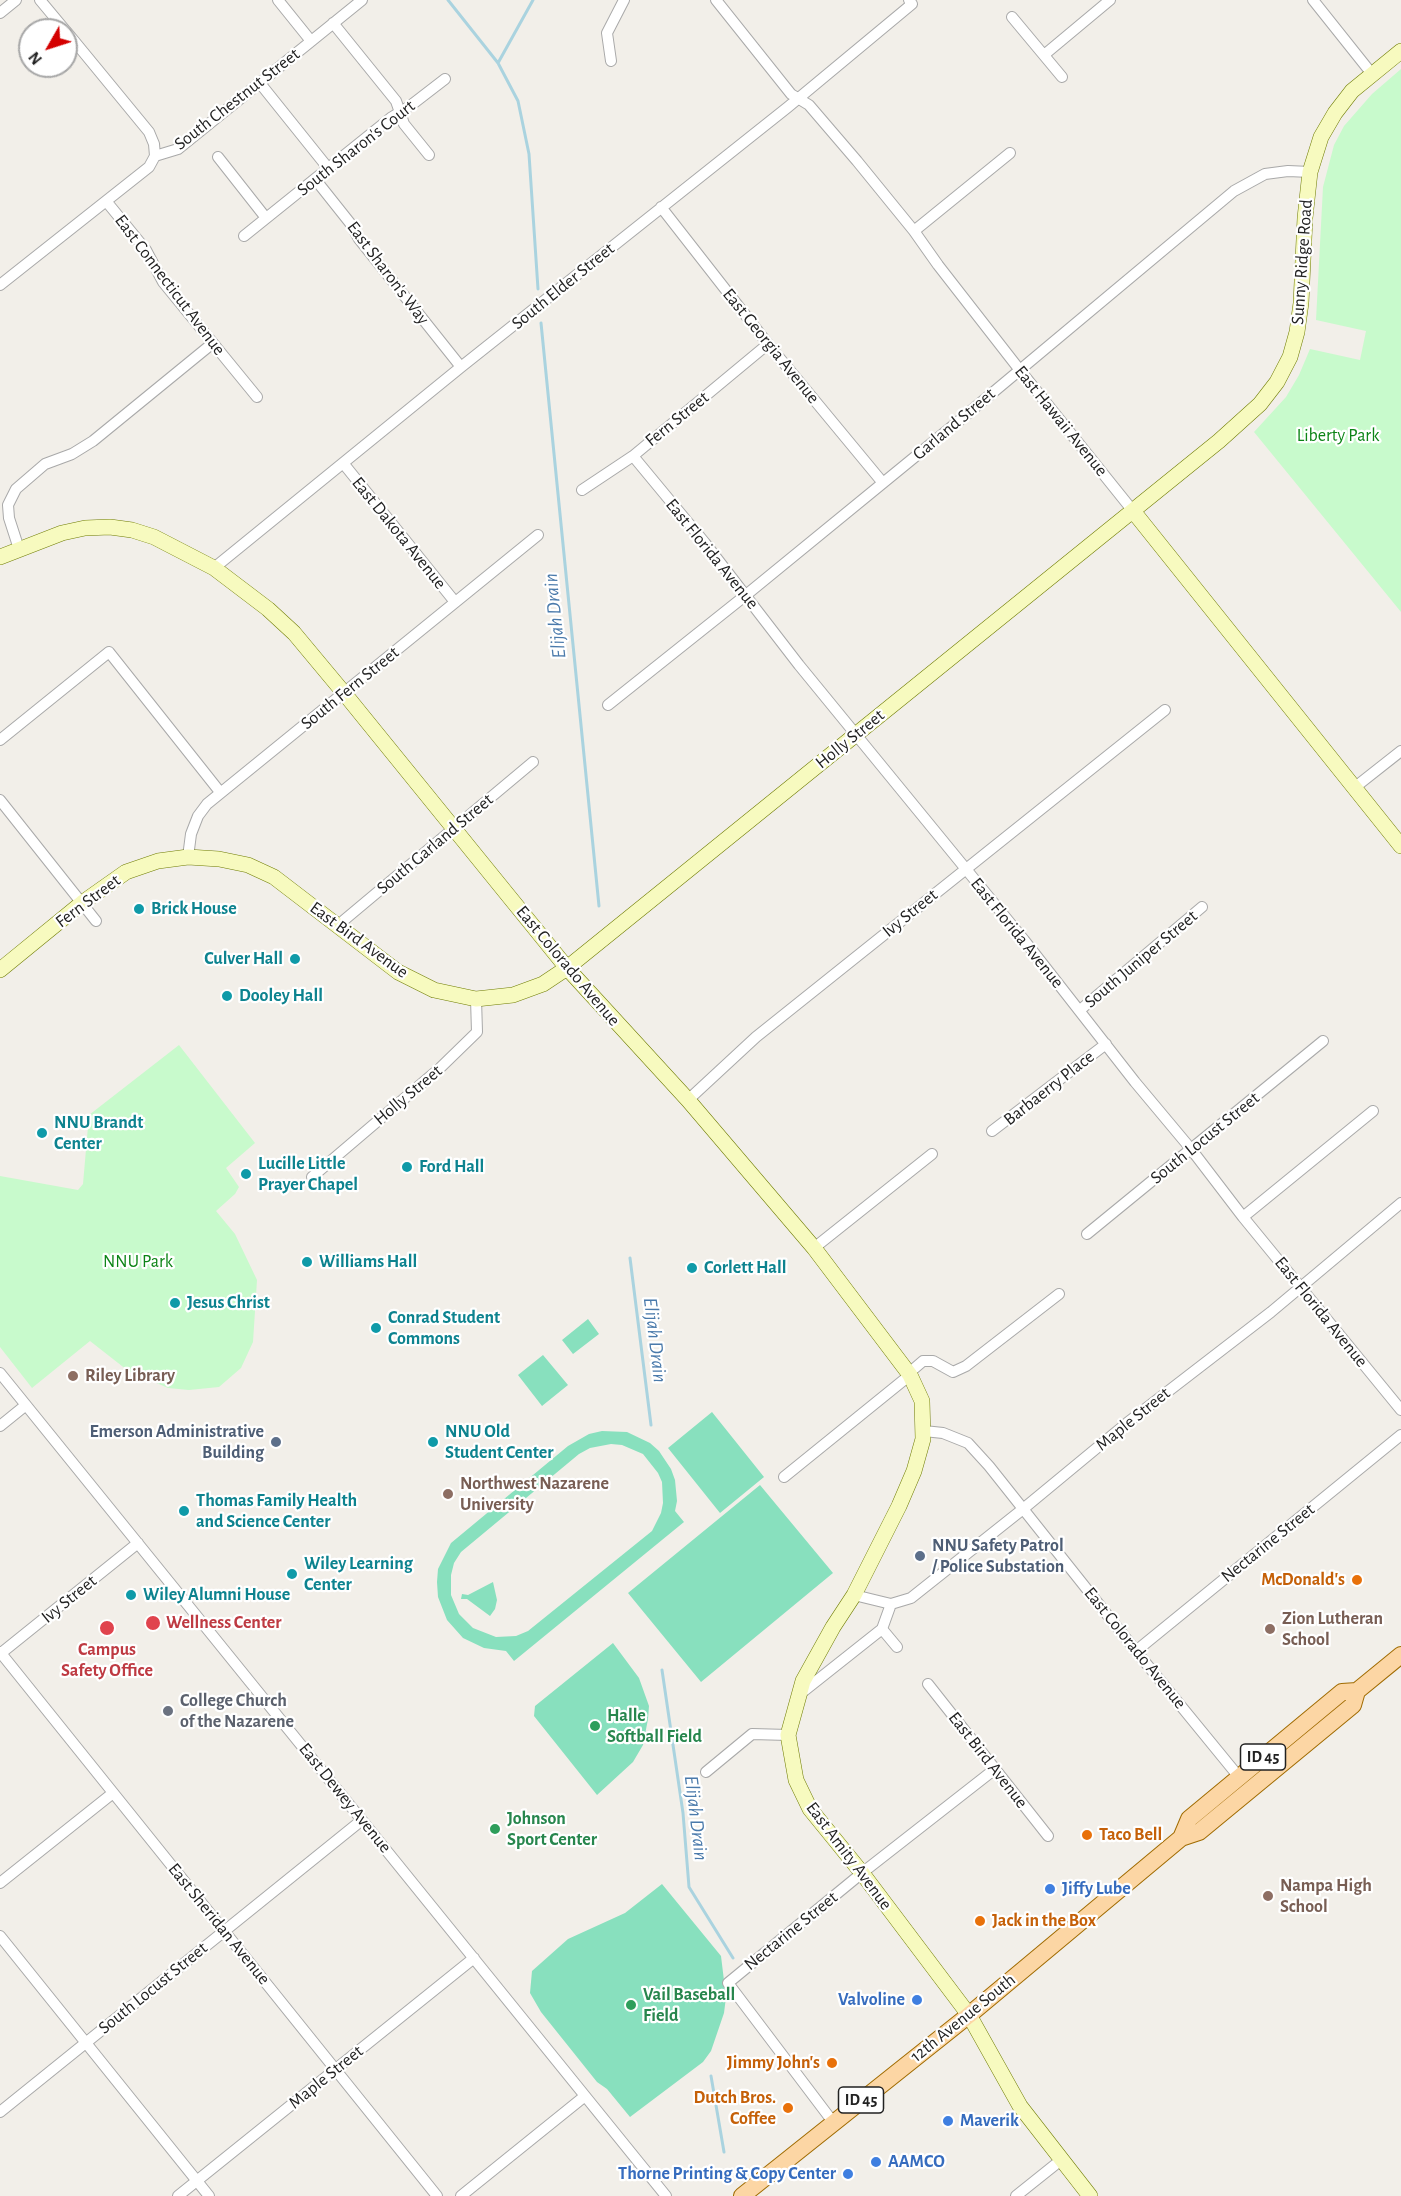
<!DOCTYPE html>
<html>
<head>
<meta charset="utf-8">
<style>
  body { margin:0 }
  #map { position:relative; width:1401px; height:2196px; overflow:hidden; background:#f2efe9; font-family:"Alegreya Sans",sans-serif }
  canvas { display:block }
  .north { position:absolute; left:18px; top:18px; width:60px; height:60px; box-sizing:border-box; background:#fff; border:2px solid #a7a7a7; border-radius:50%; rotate:231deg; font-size:16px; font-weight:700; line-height:24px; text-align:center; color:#222 }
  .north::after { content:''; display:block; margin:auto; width:21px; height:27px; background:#d40000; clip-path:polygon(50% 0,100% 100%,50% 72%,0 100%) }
</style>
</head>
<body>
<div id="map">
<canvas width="1401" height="2196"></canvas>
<div class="north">N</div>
</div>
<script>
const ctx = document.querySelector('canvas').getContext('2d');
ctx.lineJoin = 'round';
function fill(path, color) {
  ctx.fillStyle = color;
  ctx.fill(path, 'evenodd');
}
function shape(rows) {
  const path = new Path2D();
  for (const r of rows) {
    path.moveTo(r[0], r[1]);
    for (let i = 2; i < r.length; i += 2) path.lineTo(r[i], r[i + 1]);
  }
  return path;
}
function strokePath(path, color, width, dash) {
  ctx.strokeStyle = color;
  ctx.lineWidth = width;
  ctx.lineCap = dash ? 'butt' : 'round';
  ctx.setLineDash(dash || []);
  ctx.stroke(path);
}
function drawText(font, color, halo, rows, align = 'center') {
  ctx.font = font + ' "Alegreya Sans",sans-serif';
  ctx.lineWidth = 4.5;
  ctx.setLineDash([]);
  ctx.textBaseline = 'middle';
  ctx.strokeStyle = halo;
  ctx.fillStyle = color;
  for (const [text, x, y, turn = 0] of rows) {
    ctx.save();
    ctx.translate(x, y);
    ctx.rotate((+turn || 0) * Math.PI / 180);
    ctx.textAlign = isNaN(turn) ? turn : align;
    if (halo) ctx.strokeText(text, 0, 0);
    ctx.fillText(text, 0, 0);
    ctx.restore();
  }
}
const park = shape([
  [1401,69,1401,612,1254,432,1286,397,1299,375,1310,349,1360,360,1366,331,1316,320,1323,187,1334,145,1344,126,1372,94],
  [179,1045,255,1143,226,1168,239,1187,235,1194,216,1211,235,1234,257,1280,253,1342,241,1368,219,1387,189,1390,168,1388,127,1370,90,1341,32,1388,0,1347,0,1176,78,1190,83,1184,89,1115]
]);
const pitch = shape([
  [588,1319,599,1334,573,1354,562,1340],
  [543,1355,568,1385,542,1406,518,1375],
  [712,1412,764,1477,720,1513,668,1448],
  [602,1431,627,1432,650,1443,659,1451,671,1469,675,1480,677,1501,675,1511,684,1522,514,1661,506,1651,484,1648,463,1638,447,1620,438,1597,437,1582,438,1569,451,1543,568,1446,589,1434],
  [611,1444,622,1445,643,1454,658,1473,662,1482,663,1503,661,1513,652,1531,528,1631,516,1636,496,1637,473,1628,459,1614,451,1595,451,1575,454,1563,461,1552,579,1454,590,1448],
  [760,1485,833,1573,701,1682,628,1593],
  [493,1582,497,1600,495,1609,490,1616,467,1599,461,1599,462,1594,468,1595],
  [613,1643,639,1678,649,1706,648,1719,643,1745,633,1762,597,1795,534,1716,535,1706],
  [662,1884,721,1956,726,1997,724,2013,711,2051,703,2062,630,2117,607,2089,597,2082,541,2012,530,1993,532,1971,568,1939,625,1913]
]);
const stream = shape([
  [448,0,498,63,518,101,529,154,538,289],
  [498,63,533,0],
  [541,323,599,906],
  [630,1258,651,1425],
  [662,1670,683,1813,689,1887,733,1958],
  [711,2076,724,2152]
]);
const street = shape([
  [40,0,65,30],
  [278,0,311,41],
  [716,0,791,94,809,105,857,161,914,231,938,265,1019,369,1133,511],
  [1313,0,1372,74],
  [0,13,16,0],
  [1012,17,1062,77],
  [333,23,396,101,404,124,429,155],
  [66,31,149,132,154,144,155,156],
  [1044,55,1110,0],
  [611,61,607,33,624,0],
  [259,82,328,168],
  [218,157,266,218],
  [315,179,350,223,359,239,461,367],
  [106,201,146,250,163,282,257,397],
  [661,207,768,344,883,483],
  [914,231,1010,153],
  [244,236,392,117,410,106,445,79],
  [0,285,149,167,155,156,178,149,362,0],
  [633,456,705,543,799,665,1024,940,1135,1082,1191,1149,1243,1217,1401,1410],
  [343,463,455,602],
  [582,490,633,456,768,344],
  [19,549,9,518,8,505,16,489,45,464,72,454,93,441,213,343],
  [214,568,461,367,788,107,912,4,909,0],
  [608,705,746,595,960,420,1234,191,1265,174,1288,171,1310,172],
  [0,740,109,652,220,792],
  [1354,788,1401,751],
  [0,800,96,921],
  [188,857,191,834,198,816,207,804,538,535],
  [337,926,533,762],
  [1080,1010,1202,907],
  [688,1100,756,1037,1165,710],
  [992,1131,1106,1044],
  [312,1177,440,1068,477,1032,476,999],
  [1243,1217,1373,1111],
  [1087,1234,1323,1041],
  [814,1248,932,1154],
  [0,1373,666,2196],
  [909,1373,923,1361,933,1361,953,1372,966,1366,1059,1294],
  [0,1426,26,1405],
  [924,1431,943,1433,968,1443,989,1466,1136,1651,1239,1777],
  [784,1477,910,1375],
  [854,1595,891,1604,911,1598,1023,1509,1127,1423,1271,1312,1401,1203],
  [891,1604,882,1629,897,1647],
  [1136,1651,1401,1435],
  [0,1652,437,2196],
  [0,1654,138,1543],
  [928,1684,1048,1836],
  [800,1694,882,1629],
  [706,1772,752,1734,788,1735],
  [0,1883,113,1793],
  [0,1936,209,2196],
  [0,2112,362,1820],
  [833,2122,728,1983,862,1873,995,1769],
  [178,2196,474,1958],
  [461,2196,585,2096],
  [1016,2196,1061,2160]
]);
const secondary = shape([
  [1133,511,1401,846],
  [0,557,62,533,85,528,110,527,132,530,154,537,214,568,268,609,294,633,344,693,567,968,688,1100,814,1248,910,1375,922,1401,923,1439,914,1471,899,1506,854,1595,833,1627,803,1681,788,1735,796,1780,810,1809,862,1873,969,2015,1020,2106,1090,2196],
  [0,970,82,903,126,872,158,861,188,857,219,859,248,865,274,877,398,972,434,990,476,999,513,995,543,984,567,968,1219,441,1260,404,1277,382,1290,357,1297,332,1301,303,1305,218,1310,172,1321,137,1335,113,1352,91,1401,51]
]);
const primary = shape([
  [1181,1838,1189,1819,1342,1692,1357,1691,1401,1655],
  [742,2196,969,2015,1181,1838,1199,1832,1330,1724,1353,1705,1357,1691]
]);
const markers = [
  [139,909,6,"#0f9aa8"],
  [295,959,6,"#0f9aa8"],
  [227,996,6,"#0f9aa8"],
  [42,1133,6,"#0f9aa8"],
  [407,1167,6,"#0f9aa8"],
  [246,1174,6,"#0f9aa8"],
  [307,1262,6,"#0f9aa8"],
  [692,1268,6,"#0f9aa8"],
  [175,1303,6,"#0f9aa8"],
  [376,1328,6,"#0f9aa8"],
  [73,1376,6,"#8d6e63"],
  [276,1442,6,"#5c6f8a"],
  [433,1442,6,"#0f9aa8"],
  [448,1494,6,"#8d6e63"],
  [184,1511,6,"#0f9aa8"],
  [920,1556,6,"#5c6f8a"],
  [292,1574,6,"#0f9aa8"],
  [1357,1580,6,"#e8710a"],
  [131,1595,6,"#0f9aa8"],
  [153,1623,8,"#e0444e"],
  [107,1628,8,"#e0444e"],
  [1270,1629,6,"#8d6e63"],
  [168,1711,6,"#6b7280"],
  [595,1726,6,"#2e9e5b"],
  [495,1829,6,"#2e9e5b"],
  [1087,1835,6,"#e8710a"],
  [1050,1889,6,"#3f7fe0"],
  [1268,1896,6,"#8d6e63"],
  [980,1921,6,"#e8710a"],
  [917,2000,6,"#3f7fe0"],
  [631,2005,6,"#2e9e5b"],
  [832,2063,6,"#e8710a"],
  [788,2108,6,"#e8710a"],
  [948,2121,6,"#3f7fe0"],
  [876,2162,6,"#3f7fe0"],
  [848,2174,6,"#3f7fe0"]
];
const shields = [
  [1263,1757,45],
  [861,2100,45]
];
const shieldNames = [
  ["ID 45",1263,1757],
  ["ID 45",861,2100]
];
const streetNames = [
  ["South Chestnut Street",237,99,-38],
  ["South Sharon's Court",356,148,-38],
  ["Sunny Ridge Road",1302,262,-86],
  ["East Sharon's Way",388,273,53],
  ["East Connecticut Avenue",170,285,53],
  ["South Elder Street",563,286,-39],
  ["East Georgia Avenue",771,346,51],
  ["Fern Street",677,419,-39],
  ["East Hawaii Avenue",1061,421,51],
  ["Garland Street",954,424,-40],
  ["East Dakota Avenue",399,533,51],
  ["East Florida Avenue",712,554,51],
  ["South Fern Street",350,688,-39],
  ["Holly Street",850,739,-39],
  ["South Garland Street",435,844,-40],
  ["Fern Street",88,901,-37],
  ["Ivy Street",910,913,-39],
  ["East Florida Avenue",1017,933,51],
  ["East Bird Avenue",359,940,36],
  ["South Juniper Street",1141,959,-40],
  ["East Colorado Avenue",568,966,50],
  ["Barbaerry Place",1049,1088,-38],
  ["Holly Street",408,1095,-40],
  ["South Locust Street",1205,1138,-39],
  ["East Florida Avenue",1321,1312,51],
  ["Maple Street",1133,1419,-39],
  ["Nectarine Street",1268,1543,-39],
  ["Ivy Street",69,1599,-39],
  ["East Colorado Avenue",1135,1648,51],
  ["East Bird Avenue",988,1760,52],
  ["East Dewey Avenue",345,1798,51],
  ["East Amity Avenue",849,1856,53],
  ["East Sheridan Avenue",219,1924,51],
  ["Nectarine Street",791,1931,-39],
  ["South Locust Street",153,1988,-39],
  ["12th Avenue South",963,2018,-39],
  ["Maple Street",326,2077,-39]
];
const parkNames = [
  ["Liberty Park",1338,436],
  ["NNU Park",138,1262]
];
const cultureNames = [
  ["Brick House",151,909],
  ["Culver Hall",283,959,"right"],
  ["Dooley Hall",239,996],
  ["NNU Brandt",54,1123],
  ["Center",54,1144],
  ["Lucille Little",258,1164],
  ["Prayer Chapel",258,1185],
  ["Ford Hall",419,1167],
  ["Williams Hall",319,1262],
  ["Corlett Hall",704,1268],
  ["Jesus Christ",187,1303],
  ["Conrad Student",388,1318],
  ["Commons",388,1339],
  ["NNU Old",445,1432],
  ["Student Center",445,1453],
  ["Thomas Family Health",196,1501],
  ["and Science Center",196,1522],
  ["Wiley Learning",304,1564],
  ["Center",304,1585],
  ["Wiley Alumni House",143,1595]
];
const educationNames = [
  ["Riley Library",85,1376],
  ["Northwest Nazarene",460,1484],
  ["University",460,1505],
  ["Zion Lutheran",1282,1619],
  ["School",1282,1640],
  ["Nampa High",1280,1886],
  ["School",1280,1907]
];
const serviceNames = [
  ["Emerson Administrative",264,1432],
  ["Building",264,1453],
  ["NNU Safety Patrol",932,1546,"left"],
  ["/ Police Substation",932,1567,"left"]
];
const foodNames = [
  ["McDonald's",1345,1580],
  ["Taco Bell",1099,1835,"left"],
  ["Jack in the Box",992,1921,"left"],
  ["Jimmy John's",820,2063],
  ["Dutch Bros.",776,2098],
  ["Coffee",776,2119]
];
const healthNames = [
  ["Wellness Center",166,1623],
  ["Campus",107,1650,"center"],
  ["Safety Office",107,1671,"center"]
];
const worshipNames = [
  ["College Church",180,1701],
  ["of the Nazarene",180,1722]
];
const leisureNames = [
  ["Halle",607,1716],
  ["Softball Field",607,1737],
  ["Johnson",507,1819],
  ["Sport Center",507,1840],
  ["Vail Baseball",643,1995],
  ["Field",643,2016]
];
const shopNames = [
  ["Jiffy Lube",1062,1889],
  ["Valvoline",905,2000,"right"],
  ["Maverik",960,2121],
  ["AAMCO",888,2162],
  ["Thorne Printing & Copy Center",836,2174,"right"]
];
const waterNames = [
  ["Elijah Drain",555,616,-96],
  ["Elijah Drain",655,1340,83],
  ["Elijah Drain",696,1818,83]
];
fill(park, '#c8facc');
fill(pitch, '#88e0be');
strokePath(stream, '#aad3df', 3);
strokePath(street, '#a9a9a9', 12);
strokePath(secondary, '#707d05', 16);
strokePath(primary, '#a06b00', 18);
strokePath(street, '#fff', 10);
strokePath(secondary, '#f7fabf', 15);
strokePath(primary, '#fcd6a4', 16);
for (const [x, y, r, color] of markers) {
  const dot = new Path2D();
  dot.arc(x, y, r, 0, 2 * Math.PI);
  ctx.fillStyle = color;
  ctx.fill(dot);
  strokePath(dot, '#fff', 2);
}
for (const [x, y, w] of shields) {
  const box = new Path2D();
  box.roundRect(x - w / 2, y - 13, w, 26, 4.5);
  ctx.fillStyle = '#fff';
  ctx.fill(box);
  strokePath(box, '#222', 1.5);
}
drawText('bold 16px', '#222', null, shieldNames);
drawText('18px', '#222', '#fff', streetNames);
drawText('18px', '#0c8416', '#fff', parkNames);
drawText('bold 18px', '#0d838f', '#fff', cultureNames, 'left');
drawText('bold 18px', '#785e54', '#fff', educationNames, 'left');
drawText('bold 18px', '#4e5e75', '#fff', serviceNames, 'right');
drawText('bold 18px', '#c56008', '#fff', foodNames, 'right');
drawText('bold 18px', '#be3a42', '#fff', healthNames, 'left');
drawText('bold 18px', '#5b616d', '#fff', worshipNames, 'left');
drawText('bold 18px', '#27864d', '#fff', leisureNames, 'left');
drawText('bold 18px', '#366cbe', '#fff', shopNames, 'left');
drawText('italic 20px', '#4a7aab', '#fff', waterNames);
</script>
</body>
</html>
